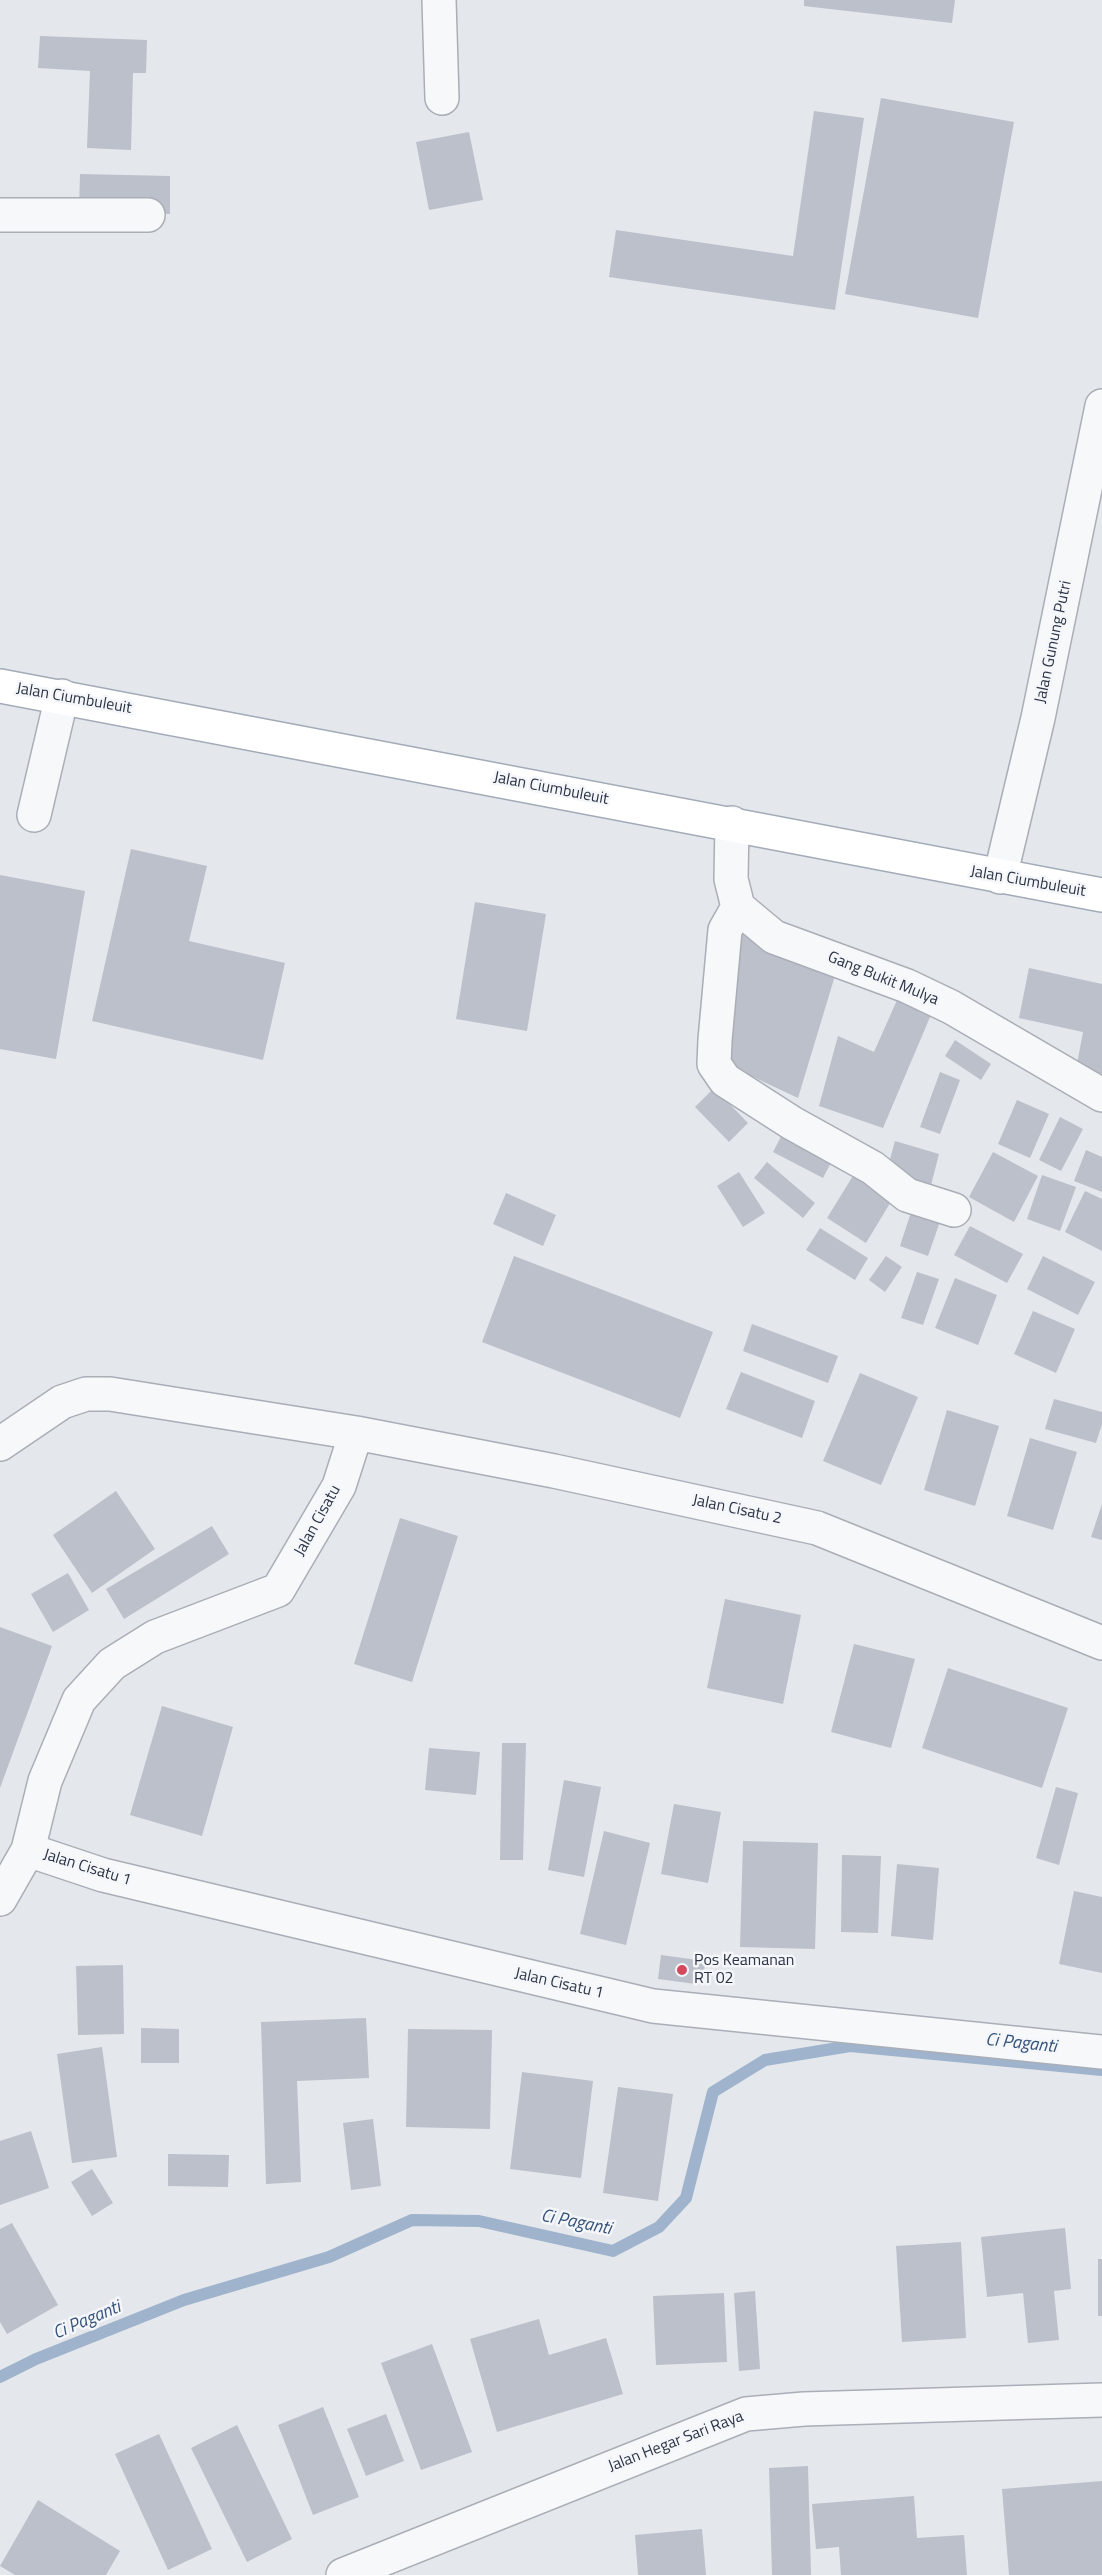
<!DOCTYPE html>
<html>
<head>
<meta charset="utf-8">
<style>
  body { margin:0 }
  canvas { display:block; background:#e4e7ec }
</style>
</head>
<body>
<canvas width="1102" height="2575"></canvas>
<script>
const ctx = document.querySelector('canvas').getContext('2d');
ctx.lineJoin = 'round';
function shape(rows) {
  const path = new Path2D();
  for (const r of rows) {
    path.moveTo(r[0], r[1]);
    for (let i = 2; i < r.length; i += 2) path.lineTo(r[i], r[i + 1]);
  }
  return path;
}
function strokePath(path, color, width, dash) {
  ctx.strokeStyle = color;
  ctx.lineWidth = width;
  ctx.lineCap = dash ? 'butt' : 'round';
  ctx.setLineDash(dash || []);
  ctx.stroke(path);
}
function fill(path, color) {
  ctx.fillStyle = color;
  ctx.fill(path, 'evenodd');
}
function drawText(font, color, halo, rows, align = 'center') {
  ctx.font = font + ' "Titillium Web",sans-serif';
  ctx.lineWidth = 5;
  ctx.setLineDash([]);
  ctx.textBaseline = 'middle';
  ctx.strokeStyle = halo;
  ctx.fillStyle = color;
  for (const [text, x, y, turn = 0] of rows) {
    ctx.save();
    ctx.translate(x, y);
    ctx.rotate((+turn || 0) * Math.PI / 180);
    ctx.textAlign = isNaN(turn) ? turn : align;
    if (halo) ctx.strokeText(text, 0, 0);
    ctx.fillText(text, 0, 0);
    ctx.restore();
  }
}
const stream = shape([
  [0,2377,36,2359,184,2300,329,2257,412,2220,479,2221,613,2251,659,2227,686,2198,713,2092,765,2060,850,2046,1102,2070]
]);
const building = shape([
  [804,0,955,0,952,23,804,6],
  [40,36,147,40,146,73,133,73,131,150,87,148,90,71,38,68],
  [881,98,1014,122,978,318,845,294],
  [814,111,864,118,835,310,609,277,616,230,793,256],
  [469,132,483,200,429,210,416,142],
  [80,174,170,176,170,214,79,212],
  [131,849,207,866,189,941,285,963,263,1060,92,1021],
  [0,875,85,891,56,1059,0,1049],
  [475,902,546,914,527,1031,456,1019],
  [729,927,837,969,798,1098,717,1060],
  [1029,968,1102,984,1102,1074,1076,1069,1083,1032,1019,1018],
  [901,991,933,1010,883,1128,819,1106,838,1036,874,1052],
  [955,1040,991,1064,981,1080,945,1056],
  [940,1072,960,1080,940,1134,920,1127],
  [714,1088,748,1123,729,1142,695,1107],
  [1017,1100,1049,1114,1030,1158,998,1144],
  [1060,1117,1083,1129,1061,1171,1039,1160],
  [787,1125,837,1151,823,1178,773,1152],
  [895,1141,939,1154,930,1189,885,1177],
  [1086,1150,1102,1157,1102,1192,1074,1181],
  [993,1152,1038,1176,1014,1222,969,1197],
  [767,1162,815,1203,803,1218,754,1178],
  [859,1166,898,1190,866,1243,827,1218],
  [739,1172,765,1213,743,1227,717,1186],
  [1042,1175,1076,1187,1060,1231,1027,1219],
  [1085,1191,1102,1199,1102,1251,1065,1232],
  [506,1193,556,1215,543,1246,493,1224],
  [914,1203,943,1213,928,1256,900,1246],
  [970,1226,1023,1254,1007,1283,954,1255],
  [820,1228,868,1258,855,1280,806,1250],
  [514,1256,713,1332,680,1418,482,1342],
  [886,1256,902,1267,885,1292,869,1280],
  [1043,1256,1095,1282,1078,1315,1027,1289],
  [917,1272,939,1279,923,1325,901,1318],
  [955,1278,997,1295,978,1345,935,1328],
  [1033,1311,1075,1329,1056,1373,1014,1354],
  [752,1324,838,1356,828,1383,743,1351],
  [741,1372,815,1401,802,1438,726,1409],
  [860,1373,918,1397,881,1485,823,1461],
  [1054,1399,1102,1412,1102,1424,1096,1443,1045,1429],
  [947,1410,999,1426,975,1506,924,1490],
  [1030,1438,1077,1452,1053,1530,1007,1516],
  [116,1491,155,1549,92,1593,53,1535],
  [1102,1504,1102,1540,1091,1537],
  [400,1518,458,1536,412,1682,354,1664],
  [212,1526,229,1554,124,1619,106,1589],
  [68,1573,89,1610,53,1632,31,1594],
  [725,1599,801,1615,783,1704,707,1688],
  [0,1627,52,1646,0,1788],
  [854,1644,915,1659,891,1748,831,1732],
  [948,1668,1068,1708,1042,1788,922,1748],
  [162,1706,233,1727,202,1836,130,1815],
  [502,1743,526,1743,523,1860,500,1860],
  [429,1748,480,1752,476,1795,425,1790],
  [564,1780,601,1787,584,1877,548,1870],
  [1056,1787,1078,1793,1059,1865,1036,1858],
  [674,1804,721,1812,708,1883,661,1874],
  [604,1831,650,1843,626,1945,580,1934],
  [743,1841,818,1843,815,1949,740,1947],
  [842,1855,881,1856,878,1933,841,1932],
  [897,1864,939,1868,933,1940,891,1936],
  [1074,1891,1102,1897,1102,1973,1059,1964],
  [661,1955,705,1961,703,1985,658,1979],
  [123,1965,124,2034,78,2035,76,1966],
  [366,2018,369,2078,297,2081,301,2182,266,2184,261,2022],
  [141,2028,179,2029,179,2063,141,2063],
  [408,2029,492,2030,490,2129,406,2127],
  [102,2047,117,2157,72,2163,57,2054],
  [522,2072,593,2081,581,2178,510,2169],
  [618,2087,673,2094,658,2201,603,2193],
  [373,2119,381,2186,351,2190,343,2123],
  [31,2131,49,2188,0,2205,0,2141],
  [168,2154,229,2155,228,2187,168,2186],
  [92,2169,113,2203,92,2216,71,2182],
  [12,2223,58,2305,7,2334,0,2322,0,2229],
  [1065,2228,1071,2289,1054,2291,1059,2340,1028,2343,1023,2293,987,2297,981,2237],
  [961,2242,966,2338,902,2342,896,2246],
  [1098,2259,1102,2259,1102,2316,1098,2316],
  [755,2291,760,2369,739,2371,734,2293],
  [724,2293,727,2362,656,2365,653,2296],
  [539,2319,549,2355,606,2338,623,2394,497,2432,470,2339],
  [432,2344,472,2452,421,2470,381,2363],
  [323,2407,359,2497,313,2515,278,2425],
  [386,2414,404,2461,366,2476,347,2429],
  [237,2425,292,2539,247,2562,191,2448],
  [159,2434,212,2549,168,2570,115,2454],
  [808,2466,811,2575,772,2575,769,2468],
  [1102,2481,1102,2575,1009,2575,1002,2489],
  [914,2496,917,2538,964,2535,967,2575,841,2575,839,2547,816,2549,812,2504],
  [38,2500,120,2551,106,2575,15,2575,0,2566],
  [702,2529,706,2575,638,2575,635,2535]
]);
const minor = shape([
  [439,0,442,98],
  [0,215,148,215],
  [34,815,62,696],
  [732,823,731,879,738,907,774,937,907,986,951,1007,1102,1095],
  [1000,877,1038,718,1102,406],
  [738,907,725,930,715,1040,714,1064,725,1080,792,1123,873,1168,907,1195,954,1210],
  [0,1444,62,1402,86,1394,110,1394,356,1433,554,1471,817,1528,1102,1643],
  [28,1850,103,1875,653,2006,1102,2052],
  [0,1899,28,1850,45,1781,79,1700,112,1664,155,1637,278,1590,339,1486,356,1433],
  [343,2575,746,2414,804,2409,1102,2400]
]);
const major = shape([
  [0,686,1102,895]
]);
const markers = [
  [682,1970,6,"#d1495b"]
];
const streetNames = [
  ["Jalan Gunung Putri",1054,642,-78],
  ["Jalan Ciumbuleuit",74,699,10],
  ["Jalan Ciumbuleuit",551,789,11],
  ["Jalan Ciumbuleuit",1028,882,10],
  ["Gang Bukit Mulya",883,979,22],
  ["Jalan Cisatu 2",737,1510,12],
  ["Jalan Cisatu",318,1521,-61],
  ["Jalan Cisatu 1",87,1868,17],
  ["Jalan Cisatu 1",559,1984,13],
  ["Jalan Hegar Sari Raya",676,2442,-21]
];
const poiNames = [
  ["Pos Keamanan",694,1961],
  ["RT 02",694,1979]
];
const waterNames = [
  ["Ci Paganti",1021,2044,6],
  ["Ci Paganti",576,2223,11],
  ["Ci Paganti",87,2321,-23]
];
strokePath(stream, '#9fb4cc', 12);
fill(building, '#bbc0ca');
strokePath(minor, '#a9aeb7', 36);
strokePath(major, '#a3abb8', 36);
strokePath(minor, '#f7f8fa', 33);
strokePath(major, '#fff', 33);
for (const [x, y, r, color] of markers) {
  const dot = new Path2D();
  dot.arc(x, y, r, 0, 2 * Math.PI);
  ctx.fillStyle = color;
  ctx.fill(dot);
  strokePath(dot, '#f4f6f9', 2);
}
drawText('16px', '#2b3445', '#f4f6f9', streetNames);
drawText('16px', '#2b3445', '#f4f6f9', poiNames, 'left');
drawText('italic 18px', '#34527a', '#f4f6f9', waterNames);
</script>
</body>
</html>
